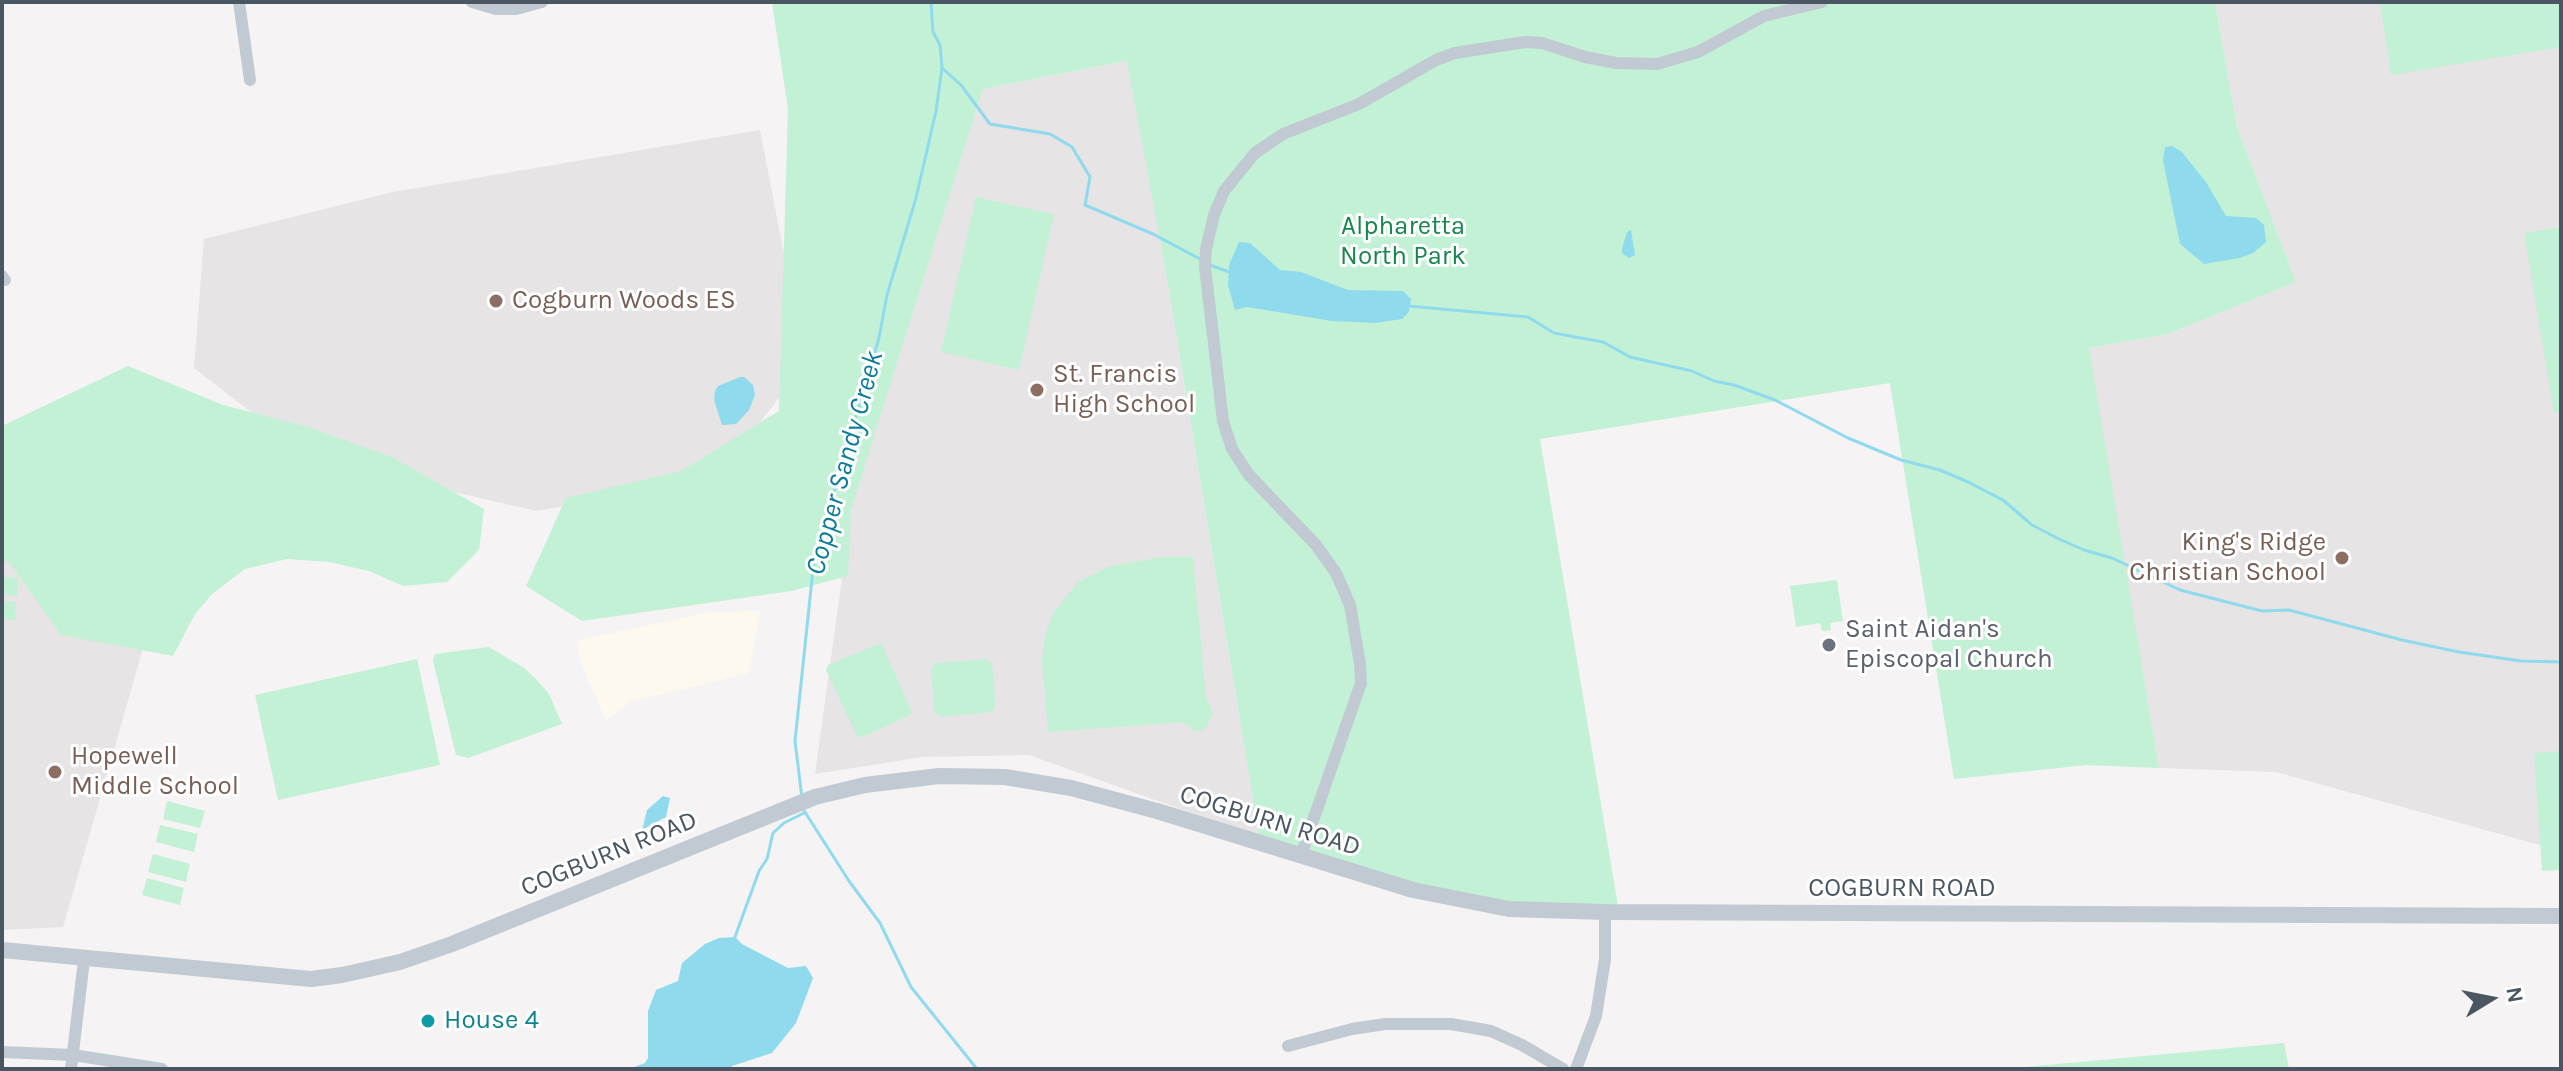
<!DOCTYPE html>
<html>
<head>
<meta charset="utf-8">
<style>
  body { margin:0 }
  #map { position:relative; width:2563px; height:1071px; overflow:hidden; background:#f5f3f3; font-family:Karla,sans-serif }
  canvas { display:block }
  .frame { position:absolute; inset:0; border:4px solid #4a5661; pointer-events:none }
  .north { position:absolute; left:2451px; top:959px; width:80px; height:80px; -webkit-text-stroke:6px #fff; paint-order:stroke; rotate:80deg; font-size:22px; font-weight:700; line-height:32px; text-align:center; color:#4a5661 }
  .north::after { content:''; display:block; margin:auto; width:28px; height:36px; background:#4a5661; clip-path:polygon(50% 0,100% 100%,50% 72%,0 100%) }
</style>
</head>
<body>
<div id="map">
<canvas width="2563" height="1071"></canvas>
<div class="frame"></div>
<div class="north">N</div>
</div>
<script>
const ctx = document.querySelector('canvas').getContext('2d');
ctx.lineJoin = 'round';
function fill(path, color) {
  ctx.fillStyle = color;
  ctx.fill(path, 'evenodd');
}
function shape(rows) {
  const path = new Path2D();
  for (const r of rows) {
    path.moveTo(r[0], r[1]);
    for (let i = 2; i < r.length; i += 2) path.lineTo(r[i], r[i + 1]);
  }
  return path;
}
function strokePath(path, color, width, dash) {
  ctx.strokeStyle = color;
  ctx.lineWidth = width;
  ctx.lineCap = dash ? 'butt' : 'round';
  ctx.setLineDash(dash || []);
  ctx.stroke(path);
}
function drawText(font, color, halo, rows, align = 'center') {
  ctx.font = font + ' Karla,sans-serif';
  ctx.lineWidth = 6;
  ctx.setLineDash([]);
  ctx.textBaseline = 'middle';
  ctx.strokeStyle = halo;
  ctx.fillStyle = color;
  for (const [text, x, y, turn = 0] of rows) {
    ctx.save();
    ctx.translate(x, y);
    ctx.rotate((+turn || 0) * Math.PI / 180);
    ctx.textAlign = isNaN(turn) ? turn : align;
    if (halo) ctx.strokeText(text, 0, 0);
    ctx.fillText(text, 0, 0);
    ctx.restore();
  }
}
const commercial = shape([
  [760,611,749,673,630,702,606,721,580,660,578,640,711,612]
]);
const education = shape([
  [2215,2,2561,2,2561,851,2276,772,2159,768,2088,348,2168,334,2296,282,2237,127],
  [1128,61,1169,290,1259,837,1029,755,922,757,815,774,852,506,983,89],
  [760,130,805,363,717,480,536,511,312,459,194,368,204,239,393,192],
  [2,538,152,617,63,927,2,930]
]);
const green = shape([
  [772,2,2215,2,2237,127,2296,282,2168,334,2089,348,2159,768,2087,765,1954,779,1890,383,1540,439,1620,918,1478,899,1347,871,1259,837,1169,290,1127,61,983,89,851,510,848,576,791,591,582,621,526,586,566,498,681,471,779,411,788,109],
  [2380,2,2561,2,2561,47,2391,75],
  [976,197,1054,214,1019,370,941,352],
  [2561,227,2561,412,2554,413,2524,233],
  [128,366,223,405,308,427,392,457,484,509,479,550,447,582,403,586,369,571,329,562,287,559,245,569,212,594,195,614,173,656,61,635,10,563,2,559,2,426],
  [1162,557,1193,557,1206,697,1213,713,1206,728,1195,732,1184,722,1048,732,1042,662,1045,635,1054,612,1078,582,1110,566],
  [2,577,18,578,17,596,2,595],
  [1837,580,1843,621,1830,623,1831,630,1822,631,1820,623,1796,627,1790,586],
  [2,601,16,602,15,620,2,619],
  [878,644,882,645,911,710,910,715,862,737,857,736,826,670,828,665],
  [489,647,524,668,537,680,549,694,562,724,468,758,456,755,433,661,435,654],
  [417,659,440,765,278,800,255,695],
  [986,659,992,664,996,707,991,712,940,717,934,712,931,669,935,663],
  [2561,751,2561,870,2542,871,2534,753],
  [167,801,205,811,200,828,163,819],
  [160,825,198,834,194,852,156,842],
  [153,854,190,864,186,882,148,872],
  [147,878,184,888,180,905,142,895],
  [2284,1043,2289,1069,2001,1069,2102,1060]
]);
const water = shape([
  [2172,146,2182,152,2206,182,2226,216,2256,218,2264,225,2266,242,2253,253,2240,258,2204,264,2180,244,2163,160,2165,147],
  [1631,230,1635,255,1629,258,1622,253,1622,249,1627,232],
  [1239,242,1250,243,1280,270,1301,272,1348,290,1403,291,1411,299,1409,312,1402,319,1375,323,1332,321,1247,307,1235,310,1228,285,1229,265],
  [740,377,744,377,753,385,755,395,749,410,741,419,736,424,722,425,714,400,715,391,718,386],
  [663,796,670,798,666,817,642,830,647,810],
  [735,937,742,944,788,968,806,966,813,978,796,1023,772,1053,732,1066,732,1069,629,1069,645,1063,648,1058,648,1011,656,990,678,981,682,963,705,944,719,938]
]);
const stream = shape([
  [942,68,961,85,990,124,1050,134,1072,147,1090,177,1085,205,1153,234,1200,259],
  [1210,265,1229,272],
  [1409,306,1528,317,1554,333,1603,342,1630,357,1692,371,1714,381,1734,385,1775,400,1848,438,1901,460,1940,470,1968,482,2003,500,2032,525,2059,539,2084,550,2112,558,2180,590,2262,611,2289,610,2402,640,2459,652,2521,661,2561,662],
  [802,798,795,741,814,560,879,338,887,295,916,198,936,111,942,68,940,45,933,32,931,2],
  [803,809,849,881,880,923,911,987,977,1069],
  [735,937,759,871,767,859,773,833,784,823,804,813]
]);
const minor = shape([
  [239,2,250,80],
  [472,2,496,9,516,9,542,2],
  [2,276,5,280],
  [1301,855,1361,683,1360,664,1350,605,1336,573,1316,545,1249,475,1232,449,1223,421,1205,267,1206,249,1214,215,1224,191,1255,153,1283,134,1359,104,1436,60,1455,53,1525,42,1542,43,1585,57,1616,63,1657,64,1698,52,1764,16,1822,2],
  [1288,1046,1352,1029,1385,1024,1451,1024,1491,1031,1522,1045,1563,1069],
  [2,1052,73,1055,162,1069],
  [71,1069,84,960],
  [1576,1069,1596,1016,1605,959,1605,912]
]);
const tertiary = shape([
  [2,950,311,979,342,975,400,962,452,944,815,797,865,785,939,776,1005,777,1071,788,1157,811,1413,890,1509,909,1605,912,2561,916]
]);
const markers = [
  [496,301,8,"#8d6e63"],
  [1037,390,8,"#8d6e63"],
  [2342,558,8,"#8d6e63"],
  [1829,645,8,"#6b7280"],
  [55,772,8,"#8d6e63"],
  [428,1021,8,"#0f9aa8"]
];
const parkNames = [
  ["Alpharetta",1403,227],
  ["North Park",1403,257]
];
const educationNames = [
  ["Cogburn Woods ES",512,301],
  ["St. Francis",1053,375],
  ["High School",1053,405],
  ["King's Ridge",2326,543,"right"],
  ["Christian School",2326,573,"right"],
  ["Hopewell",71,757],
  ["Middle School",71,787]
];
const worshipNames = [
  ["Saint Aidan's",1845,630],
  ["Episcopal Church",1845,660]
];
const streetNames = [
  ["COGBURN ROAD",1270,821,17],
  ["COGBURN ROAD",609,854,-22],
  ["COGBURN ROAD",1902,889]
];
const cultureNames = [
  ["House 4",444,1021]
];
const waterNames = [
  ["Copper Sandy Creek",845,463,-75]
];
fill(commercial, '#fdf9ef');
fill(education, '#e6e4e5');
fill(green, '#c3f1d5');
fill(water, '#90daee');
strokePath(stream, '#90daee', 3);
strokePath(minor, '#c1cad2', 12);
strokePath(tertiary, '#c1cad2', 16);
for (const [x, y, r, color] of markers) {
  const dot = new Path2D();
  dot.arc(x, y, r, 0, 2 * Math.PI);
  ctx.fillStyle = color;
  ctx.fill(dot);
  strokePath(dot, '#fff', 3);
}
drawText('26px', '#17864f', '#fff', parkNames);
drawText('26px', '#785e54', '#fff', educationNames, 'left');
drawText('26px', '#5b616d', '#fff', worshipNames, 'left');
drawText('26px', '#4a5661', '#fff', streetNames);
drawText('26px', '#0d838f', '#fff', cultureNames, 'left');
drawText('italic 28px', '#0c7c9b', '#fff', waterNames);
</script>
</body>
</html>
